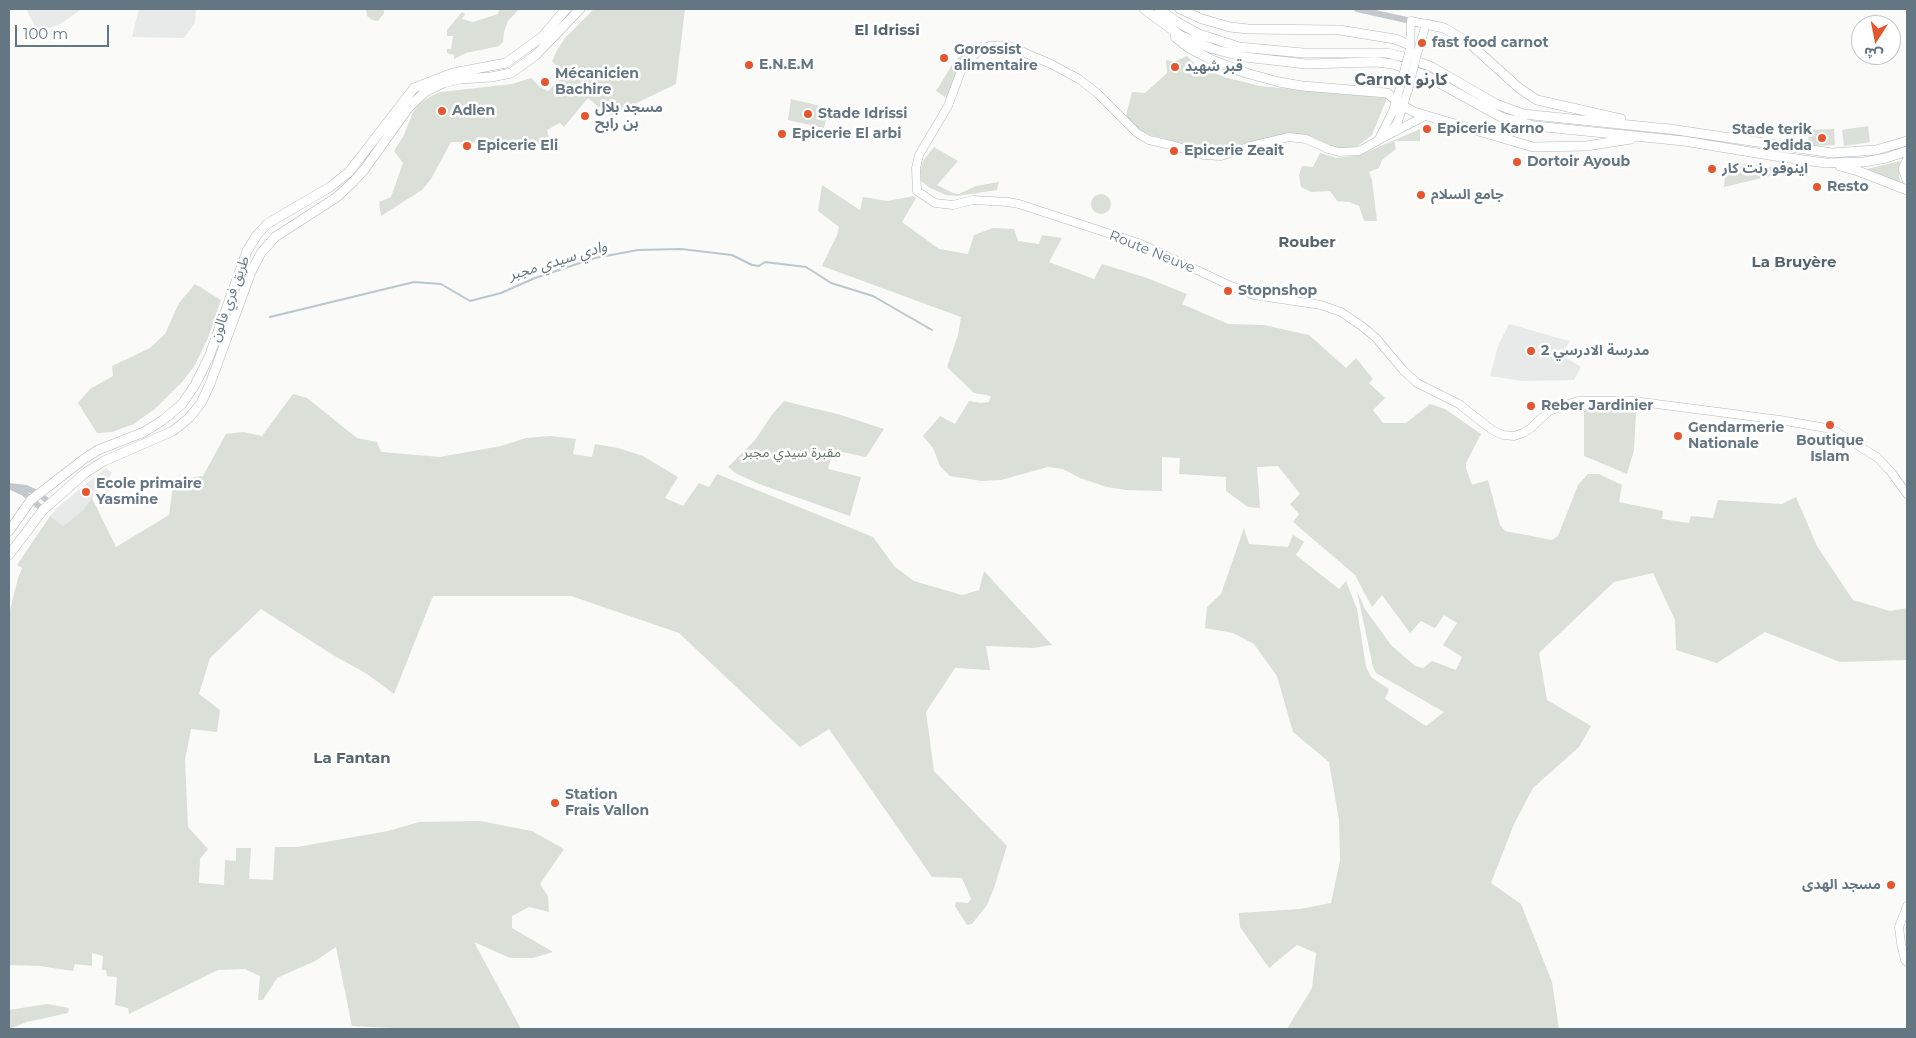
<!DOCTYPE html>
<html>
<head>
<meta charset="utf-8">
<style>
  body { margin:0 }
  #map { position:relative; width:1916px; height:1038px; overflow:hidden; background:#fafaf8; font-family:Montserrat,"Noto Sans Arabic",sans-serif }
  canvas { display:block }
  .frame { position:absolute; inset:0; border:10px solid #657683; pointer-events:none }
  .north { position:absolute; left:1851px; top:15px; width:50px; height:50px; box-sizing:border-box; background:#fff; border:1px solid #c1c8cd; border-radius:50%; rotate:191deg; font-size:14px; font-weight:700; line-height:20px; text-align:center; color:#657683 }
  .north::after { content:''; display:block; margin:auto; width:18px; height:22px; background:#e4572e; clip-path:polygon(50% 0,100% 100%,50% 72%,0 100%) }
  .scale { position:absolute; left:15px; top:25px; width:94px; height:22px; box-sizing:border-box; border:2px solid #657683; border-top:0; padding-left:6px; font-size:15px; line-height:18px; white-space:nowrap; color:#657683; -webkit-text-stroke:4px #fff; paint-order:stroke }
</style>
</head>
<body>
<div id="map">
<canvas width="1916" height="1038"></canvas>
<div class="frame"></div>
<div class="north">ش</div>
<div class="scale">100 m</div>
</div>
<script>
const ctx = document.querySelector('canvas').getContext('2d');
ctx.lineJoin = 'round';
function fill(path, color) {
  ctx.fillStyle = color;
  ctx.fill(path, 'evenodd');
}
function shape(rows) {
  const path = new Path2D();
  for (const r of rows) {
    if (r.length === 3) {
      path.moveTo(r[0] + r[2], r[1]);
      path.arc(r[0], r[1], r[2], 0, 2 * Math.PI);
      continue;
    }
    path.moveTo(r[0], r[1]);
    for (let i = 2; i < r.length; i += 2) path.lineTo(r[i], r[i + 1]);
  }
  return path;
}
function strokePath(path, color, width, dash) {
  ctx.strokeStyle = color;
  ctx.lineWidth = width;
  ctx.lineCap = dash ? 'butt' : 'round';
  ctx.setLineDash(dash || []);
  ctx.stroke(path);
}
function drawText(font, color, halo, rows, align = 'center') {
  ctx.font = font + ' Montserrat,"Noto Sans Arabic",sans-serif';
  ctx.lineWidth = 5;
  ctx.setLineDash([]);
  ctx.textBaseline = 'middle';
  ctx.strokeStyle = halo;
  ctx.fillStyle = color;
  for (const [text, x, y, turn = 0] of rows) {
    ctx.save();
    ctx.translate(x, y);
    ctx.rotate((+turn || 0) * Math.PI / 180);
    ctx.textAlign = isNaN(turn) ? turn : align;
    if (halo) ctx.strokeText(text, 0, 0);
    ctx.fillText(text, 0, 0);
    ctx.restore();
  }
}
const built = shape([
  [26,9,82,9,60,24,49,28,31,39,25,38,35,27],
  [139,9,196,9,195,23,184,38,132,37],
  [1509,324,1569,341,1563,356,1581,367,1574,380,1522,381,1490,376,1498,346],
  [106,468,112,473,82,511,63,526,50,516,58,507]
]);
const green = shape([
  [366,9,384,9,384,13,378,21,372,20,367,16],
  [499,9,519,9,508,21,504,32,503,42,499,46,466,53,454,59,454,55,447,53,447,49,451,49,453,36,447,36,447,30,462,12,465,14,462,19,473,22,498,14],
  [594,9,685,9,676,84,610,116,588,98,564,127,560,123,547,130,549,138,541,144,451,142,431,179,422,190,381,216,379,202,391,197,403,163,394,151,404,135,414,110,420,103,431,96,441,92,512,84,531,78,540,87,548,91,564,75,552,61,557,50,565,38],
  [969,50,973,50,973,52,948,99,936,91,952,65,962,54],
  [1187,56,1196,65,1224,77,1260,86,1387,98,1372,135,1352,150,1339,151,1307,136,1286,133,1220,153,1203,152,1187,145,1150,135,1140,130,1126,116,1132,92,1145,93,1167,73,1166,60,1173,62],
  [791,99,829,108,824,128,788,120],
  [1868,126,1870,142,1844,146,1842,130],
  [1420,129,1420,141,1394,141,1396,149,1382,160,1379,168,1369,172,1372,180,1377,221,1364,221,1359,206,1349,202,1337,201,1330,191,1311,192,1301,187,1299,175,1302,166,1313,167,1320,153,1336,158,1360,155],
  [1834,129,1835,145,1809,146,1808,130],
  [934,147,958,161,937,185,953,193,959,194,976,186,999,182,997,190,957,196,946,195,930,188,921,181,919,175,923,161],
  [1900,161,1899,177,1902,185,1863,170],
  [1726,163,1809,170,1807,173,1770,176,1724,187],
  [822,185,860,210,863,197,888,201,913,196,916,198,902,222,939,249,968,254,974,235,993,228,1014,229,1018,241,1039,244,1042,235,1062,238,1049,262,1094,279,1102,264,1147,278,1187,294,1182,304,1228,324,1264,325,1309,335,1346,368,1356,358,1373,379,1369,383,1385,398,1373,410,1383,423,1406,423,1430,404,1445,409,1481,434,1466,463,1466,468,1472,485,1488,480,1500,525,1505,531,1552,540,1558,536,1578,485,1588,474,1599,474,1622,485,1619,502,1663,511,1662,519,1689,523,1691,516,1713,518,1718,500,1782,504,1796,497,1817,546,1853,600,1890,611,1907,608,1907,660,1840,662,1765,632,1717,663,1676,650,1675,620,1653,573,1614,582,1539,653,1547,700,1591,726,1579,747,1533,788,1514,824,1491,883,1521,904,1552,982,1559,1029,1287,1029,1312,988,1316,953,1297,945,1269,968,1240,927,1239,913,1300,909,1331,903,1340,860,1339,820,1329,762,1293,732,1277,676,1254,644,1233,633,1205,628,1207,607,1221,594,1244,528,1249,544,1288,547,1293,535,1304,542,1296,555,1339,589,1346,581,1357,609,1366,667,1371,677,1389,689,1385,699,1426,726,1444,712,1376,673,1373,667,1357,591,1365,609,1391,645,1415,666,1423,668,1432,661,1456,670,1462,657,1443,645,1457,623,1444,615,1435,628,1421,621,1410,633,1382,595,1372,607,1355,575,1293,522,1299,514,1290,504,1300,494,1278,466,1257,467,1260,508,1248,507,1226,491,1226,477,1179,474,1180,458,1162,457,1162,491,1126,490,1107,487,1080,478,1063,469,1048,467,1001,480,982,481,950,476,940,466,933,448,923,436,940,416,955,424,969,401,980,403,989,402,991,396,974,393,947,367,958,335,961,317,822,266,837,235,839,227,818,211],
  [1101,204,10],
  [195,284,221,300,208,338,195,365,183,381,156,408,134,424,112,432,97,433,78,403,90,389,113,376,112,366,150,348,165,334,179,303],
  [293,394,307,398,357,438,377,442,381,452,440,457,501,446,526,438,550,436,576,439,573,454,592,457,595,444,618,448,643,456,678,477,665,498,683,506,699,483,709,487,717,474,873,537,895,567,914,581,962,595,979,590,984,571,1052,645,1033,648,986,646,990,670,955,668,926,712,934,771,1007,846,994,888,987,905,972,924,967,925,955,906,956,902,968,903,971,899,962,878,932,877,829,729,800,747,679,633,571,596,433,596,394,694,367,674,333,655,261,609,210,658,199,694,220,710,217,732,191,729,185,760,188,827,208,849,200,859,199,883,224,885,225,860,236,861,236,848,251,848,249,879,273,880,275,847,297,847,388,831,419,822,480,821,532,831,564,849,540,884,548,896,549,912,529,907,512,916,512,928,553,952,533,958,510,958,474,942,521,1029,413,1029,352,1026,336,947,315,961,277,978,263,1000,258,1000,260,976,245,969,218,970,129,1014,128,1008,115,1005,117,977,107,976,106,970,102,970,103,956,92,953,92,966,75,964,73,971,40,966,9,965,9,614,18,578,22,568,17,565,50,516,63,526,82,511,92,498,116,547,169,515,174,479,203,476,226,434,243,432,262,436],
  [784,401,841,415,884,429,866,457,833,450,828,469,861,477,850,516,759,484,737,474,728,467,755,440,771,416],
  [1584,409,1636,412,1634,450,1627,474,1584,456],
  [47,1004,69,1008,68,1013,27,1022,9,1029,9,1010]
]);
const stream = shape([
  [270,317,414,282,441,284,470,301,501,293,535,278,595,258,638,250,681,249,732,255,752,265,759,266,765,262,806,267,831,283,873,296,932,330]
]);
const minor = shape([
  [1357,9,1411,21],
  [9,486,26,488,39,494,50,503],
  [13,488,24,493,43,510]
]);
const major = shape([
  [1410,49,1411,21,1426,24],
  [1417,54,1426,24],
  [1408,90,1398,121,1390,134,1359,151,1339,152,1328,149,1306,139,1289,137,1251,146,1221,156,1203,155,1175,146,1149,140,1137,133,1097,93,1079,79,1051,64,1009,46,989,46,976,53,961,71,948,106,919,155,916,168,917,191,935,203,953,205,973,200,1008,202,1019,204,1141,244,1231,286,1254,295,1321,305,1341,312,1363,327,1376,338,1403,370,1417,383,1459,404,1492,430,1503,435,1514,436,1523,433,1531,428,1549,411,1578,401,1633,401,1780,420,1832,429,1878,458,1891,472,1907,494],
  [1392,133,1425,116],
  [1379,139,1393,111,1400,87],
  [1907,906,1899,927,1901,943,1905,960,1907,962]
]);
const highway = shape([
  [1144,9,1181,36,1213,49,1245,57,1306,64,1376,62,1393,64,1425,75,1501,117,1535,126,1684,141,1775,156,1826,163,1864,162,1886,158,1907,151],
  [1159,9,1177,22,1199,34,1239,47,1303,53,1387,53,1408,58,1432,67,1496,104,1523,114,1668,129],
  [1180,9,1202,19,1230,27,1248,29,1339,30,1395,39,1410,45],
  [1426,24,1444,28,1468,42,1519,88,1537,100,1621,119],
  [1175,37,1189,48,1212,60,1246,73,1279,82,1302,86,1387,93,1403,106,1414,112,1533,147,1586,146,1631,139],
  [1663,128,1832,153,1876,150,1907,141],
  [1907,160,1903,169,1907,180],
  [1840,166,1858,171,1907,190],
  [9,531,31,500,84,459,98,450,144,432,163,420,182,404,195,385,209,357,247,251,257,235,267,224,330,187,349,172,414,88,453,73,506,63,542,37,566,9],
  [9,555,43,510,85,473,104,461,173,431,189,418,201,403,210,384,251,272,261,253,275,237,337,197,354,181,364,170,409,107,425,92,443,83,460,79,491,77,511,73,536,55,580,9]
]);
const majorBridge = shape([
  [1400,87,1409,53],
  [1408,90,1417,54]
]);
const markers = [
  [1422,43,5,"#e4572e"],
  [944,58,5,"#e4572e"],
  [749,65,5,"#e4572e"],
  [1175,67,5,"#e4572e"],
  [545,82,5,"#e4572e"],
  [442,111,5,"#e4572e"],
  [808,114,5,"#e4572e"],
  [585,116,5,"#e4572e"],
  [1427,129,5,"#e4572e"],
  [782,134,5,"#e4572e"],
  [1822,138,5,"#e4572e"],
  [467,146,5,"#e4572e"],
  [1174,151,5,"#e4572e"],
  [1517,162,5,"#e4572e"],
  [1712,169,5,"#e4572e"],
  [1817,187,5,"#e4572e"],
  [1421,195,5,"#e4572e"],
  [1228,291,5,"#e4572e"],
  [1531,351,5,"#e4572e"],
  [1531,406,5,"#e4572e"],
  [1830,425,5,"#e4572e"],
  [1678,436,5,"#e4572e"],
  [86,492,5,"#e4572e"],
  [555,803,5,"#e4572e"],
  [1891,885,5,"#e4572e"]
];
const poiNames = [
  ["fast food carnot",1432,43],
  ["Gorossist",954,50],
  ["alimentaire",954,66],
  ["E.N.E.M",759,65],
  ["قبر شهيد",1185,67],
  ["Mécanicien",555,74],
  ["Bachire",555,90],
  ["مسجد بلال",595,108],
  ["بن رابح",595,124],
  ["Adlen",452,111],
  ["Stade Idrissi",818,114],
  ["Epicerie Karno",1437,129],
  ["Stade terik",1812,130,"right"],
  ["Jedida",1812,146,"right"],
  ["Epicerie El arbi",792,134],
  ["Epicerie Eli",477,146],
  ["Epicerie Zeait",1184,151],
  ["Dortoir Ayoub",1527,162],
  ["اينوفو رنت كار",1722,169],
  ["Resto",1827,187],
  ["جامع السلام",1431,195],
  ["Stopnshop",1238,291],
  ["مدرسة الادرسي 2",1541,351],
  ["Reber Jardinier",1541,406],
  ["Gendarmerie",1688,428],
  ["Nationale",1688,444],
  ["Boutique",1830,441,"center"],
  ["Islam",1830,457,"center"],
  ["Ecole primaire",96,484],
  ["Yasmine",96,500],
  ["Station",565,795],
  ["Frais Vallon",565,811],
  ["مسجد الهدى",1881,885,"right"]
];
const streetNames = [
  ["Route Neuve",1152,252,22],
  ["طريق فري فالون",230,299,-70]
];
const parkNames = [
  ["مقبرة سيدي مجبر",792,453]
];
const neighbourhoodNames = [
  ["El Idrissi",887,31],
  ["Rouber",1307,243],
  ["La Bruyère",1794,263],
  ["La Fantan",352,759]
];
const waterNames = [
  ["وادي سيدي مجبر",558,261,-17]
];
const quarterNames = [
  ["Carnot كارنو",1401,80]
];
fill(built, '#e8e9e9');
fill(green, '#dadfd7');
strokePath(stream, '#bbc7cb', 2);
strokePath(major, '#b5babe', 9);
strokePath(highway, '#b4b9bd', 10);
strokePath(minor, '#c3c8cc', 6);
strokePath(major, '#fff', 8);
strokePath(highway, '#fff', 9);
strokePath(majorBridge, '#b5babe', 9, []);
strokePath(majorBridge, '#fff', 8);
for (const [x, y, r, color] of markers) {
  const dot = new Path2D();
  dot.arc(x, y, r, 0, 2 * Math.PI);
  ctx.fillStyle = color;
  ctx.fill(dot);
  strokePath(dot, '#fff', 2);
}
drawText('bold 14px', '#657683', '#fff', poiNames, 'left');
drawText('14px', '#657683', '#fff', streetNames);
drawText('14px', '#687a64', '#fff', parkNames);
drawText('bold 15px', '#57646e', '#fff', neighbourhoodNames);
drawText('italic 15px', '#60757c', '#fff', waterNames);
drawText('bold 16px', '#57646e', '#fff', quarterNames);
</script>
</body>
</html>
